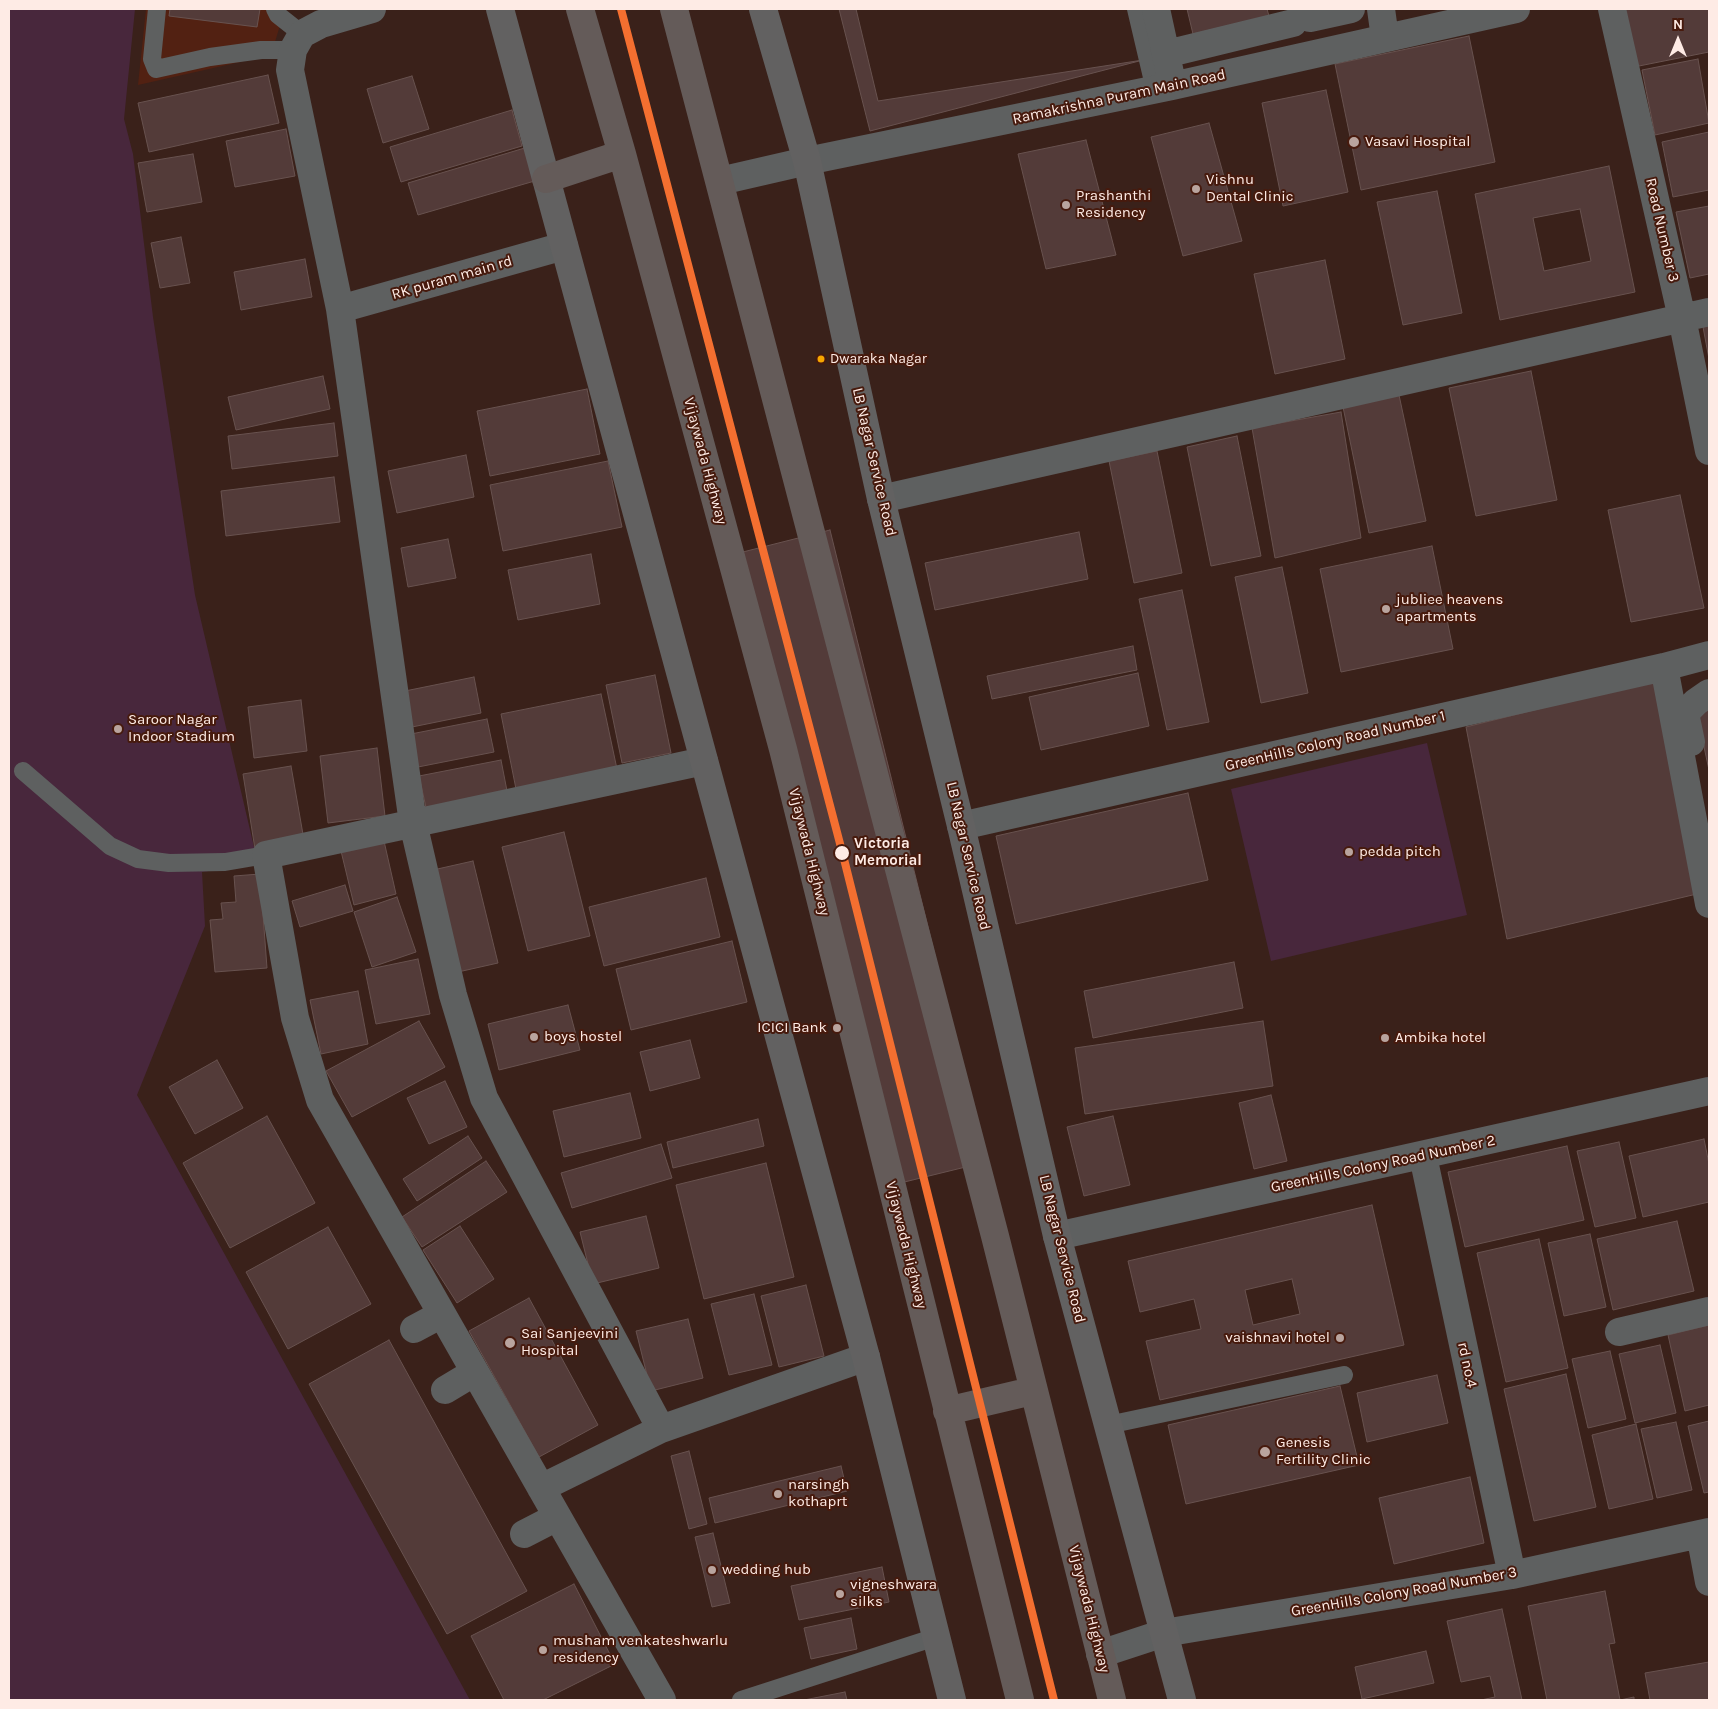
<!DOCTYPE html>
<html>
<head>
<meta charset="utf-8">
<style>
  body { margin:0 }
  #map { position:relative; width:1718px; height:1709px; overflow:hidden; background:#3a211a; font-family:Karla,sans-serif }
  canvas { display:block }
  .frame { position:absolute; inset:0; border:10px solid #feebe5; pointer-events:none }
  .north { position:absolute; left:1653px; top:15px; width:50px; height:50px; -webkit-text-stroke:4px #471a0d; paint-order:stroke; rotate:0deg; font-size:14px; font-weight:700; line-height:20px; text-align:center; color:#feebe5 }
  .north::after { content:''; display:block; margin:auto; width:18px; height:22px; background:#feebe5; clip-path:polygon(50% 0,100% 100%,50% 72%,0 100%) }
</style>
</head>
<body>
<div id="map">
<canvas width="1718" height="1709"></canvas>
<div class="frame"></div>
<div class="north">N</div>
</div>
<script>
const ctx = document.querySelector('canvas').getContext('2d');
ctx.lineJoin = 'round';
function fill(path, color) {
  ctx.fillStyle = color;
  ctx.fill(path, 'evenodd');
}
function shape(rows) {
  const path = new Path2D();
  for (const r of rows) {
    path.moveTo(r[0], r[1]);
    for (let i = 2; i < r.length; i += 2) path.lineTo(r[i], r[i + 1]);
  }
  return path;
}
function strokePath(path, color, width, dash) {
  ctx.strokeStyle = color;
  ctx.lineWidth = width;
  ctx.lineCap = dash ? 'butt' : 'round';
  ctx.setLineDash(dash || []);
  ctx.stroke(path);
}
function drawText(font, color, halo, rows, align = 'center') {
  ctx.font = font + ' Karla,sans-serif';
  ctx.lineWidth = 4;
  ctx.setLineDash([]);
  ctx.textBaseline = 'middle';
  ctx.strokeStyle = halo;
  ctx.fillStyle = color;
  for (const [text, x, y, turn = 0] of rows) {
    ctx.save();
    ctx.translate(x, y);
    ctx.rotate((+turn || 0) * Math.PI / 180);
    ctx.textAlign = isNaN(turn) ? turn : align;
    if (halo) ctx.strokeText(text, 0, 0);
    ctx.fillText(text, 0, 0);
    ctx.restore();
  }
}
const built = shape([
  [146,9,285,9,271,55,138,85]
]);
const green = shape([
  [9,9,135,9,124,119,133,154,153,317,195,595,258,864,202,872,205,926,137,1095,470,1700,9,1700],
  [1427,743,1467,915,1271,961,1231,789]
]);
const building = shape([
  [170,9,260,9,257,27,169,16,170,9],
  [839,9,1129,9,1143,60,870,131,839,9],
  [856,9,1130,9,1143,60,878,101,856,9],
  [1187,9,1267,9,1269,16,1193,34,1187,9],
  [1621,9,1709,9,1709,52,1634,67,1621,9],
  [1469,36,1495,162,1361,190,1335,64,1469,36],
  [1698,59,1709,123,1655,135,1642,70,1698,59],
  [268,75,279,123,149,152,138,103,268,75],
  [412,76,429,129,383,143,367,89,412,76],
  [1326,90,1348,192,1283,206,1262,103,1326,90],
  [512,110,522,146,401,182,390,147,512,110],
  [1209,123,1242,241,1183,256,1151,137,1209,123],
  [286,129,295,176,235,187,226,141,286,129],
  [1709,132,1709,190,1673,197,1662,142,1709,132],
  [1086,140,1116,255,1046,269,1018,154,1086,140],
  [528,147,538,180,418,215,408,183,528,147],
  [193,154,202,202,147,212,138,163,193,154],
  [1609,166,1635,292,1500,320,1475,194,1609,166],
  [1580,209,1591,261,1544,271,1533,218,1580,209],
  [1437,191,1462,313,1403,325,1377,202,1437,191],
  [1709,206,1709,274,1690,278,1676,212,1709,206],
  [181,237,190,283,160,288,151,243,181,237],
  [305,259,312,297,241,310,234,272,305,259],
  [1325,260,1345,359,1275,374,1254,274,1325,260],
  [1709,326,1709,359,1703,327,1709,326],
  [1531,371,1557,500,1476,516,1449,388,1531,371],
  [323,376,330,409,236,430,228,397,323,376],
  [587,389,600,454,490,476,477,411,587,389],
  [1399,395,1426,521,1369,533,1343,407,1399,395],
  [1341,412,1361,538,1275,558,1252,428,1341,412],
  [334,423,338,456,232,469,228,436,334,423],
  [1237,436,1261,556,1211,566,1187,447,1237,436],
  [1157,451,1182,573,1134,583,1109,461,1157,451],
  [466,455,474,497,397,513,388,471,466,455],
  [608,461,622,527,503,551,490,485,608,461],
  [334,477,340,522,226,536,221,491,334,477],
  [1680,495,1704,608,1631,622,1608,510,1680,495],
  [830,530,986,1162,884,1187,727,556,830,530],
  [1079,532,1088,579,935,610,925,563,1079,532],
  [448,539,456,578,408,587,401,548,448,539],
  [1432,546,1453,649,1341,672,1320,569,1432,546],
  [591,554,600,604,518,620,508,570,591,554],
  [1282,567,1308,693,1261,703,1235,577,1282,567],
  [1182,590,1209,722,1167,730,1139,599,1182,590],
  [1133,646,1137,670,992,699,987,676,1133,646],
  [1138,673,1149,726,1041,750,1029,697,1138,673],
  [655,675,671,753,622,763,606,685,655,675],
  [474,677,481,713,412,727,405,691,474,677],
  [1654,680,1701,893,1507,939,1466,727,1654,680],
  [601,694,617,769,516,789,501,714,601,694],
  [301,700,307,751,254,758,248,707,301,700],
  [1709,707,1709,770,1696,710,1709,707],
  [487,719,494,752,418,767,411,734,487,719],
  [377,748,385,816,328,823,320,756,377,748],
  [501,760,508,796,427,812,419,776,501,760],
  [291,766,304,840,255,849,243,774,291,766],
  [1188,793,1208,880,1016,924,996,836,1188,793],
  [564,832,590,936,528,951,502,847,564,832],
  [384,841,396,894,354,905,341,851,384,841],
  [473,861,498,963,458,972,433,870,473,861],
  [260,874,267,968,215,972,210,920,223,919,221,903,236,902,234,876,260,874],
  [706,878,720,937,604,966,589,907,706,878],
  [345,885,353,911,300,927,292,901,345,885],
  [397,897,416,952,372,967,354,912,397,897],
  [732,941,747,1002,631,1030,616,969,732,941],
  [418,959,430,1014,376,1024,365,970,418,959],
  [1234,962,1243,1008,1093,1038,1084,991,1234,962],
  [358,991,368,1044,321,1054,310,1000,358,991],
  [568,1005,580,1050,499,1070,488,1024,568,1005],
  [419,1021,445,1067,352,1117,326,1071,419,1021],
  [1263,1021,1273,1086,1085,1114,1075,1048,1263,1021],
  [690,1040,700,1078,650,1091,640,1052,690,1040],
  [217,1060,243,1108,195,1134,169,1087,217,1060],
  [445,1081,467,1127,429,1144,407,1098,445,1081],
  [630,1093,641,1138,564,1157,553,1111,630,1093],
  [1271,1095,1287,1161,1254,1169,1239,1103,1271,1095],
  [267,1116,315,1203,230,1248,183,1163,267,1116],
  [1113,1116,1130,1185,1084,1196,1067,1127,1113,1116],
  [758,1119,764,1146,673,1168,667,1142,758,1119],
  [468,1136,482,1158,417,1201,403,1179,468,1136],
  [1704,1139,1709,1164,1709,1202,1643,1217,1629,1156,1704,1139],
  [1619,1142,1636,1218,1595,1227,1577,1151,1619,1142],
  [661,1144,672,1178,572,1208,561,1173,661,1144],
  [1567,1146,1584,1220,1465,1247,1448,1172,1567,1146],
  [486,1161,507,1192,422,1247,402,1217,486,1161],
  [766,1163,794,1277,704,1299,676,1185,766,1163],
  [1372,1205,1404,1345,1160,1400,1146,1341,1201,1329,1194,1299,1140,1312,1128,1261,1372,1205],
  [1292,1279,1300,1314,1253,1325,1245,1290,1292,1279],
  [646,1216,659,1268,593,1284,580,1232,646,1216],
  [1677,1221,1694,1291,1613,1310,1597,1239,1677,1221],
  [460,1226,494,1279,457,1303,423,1250,460,1226],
  [328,1227,371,1304,288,1349,246,1272,328,1227],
  [1590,1234,1606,1307,1564,1316,1548,1243,1590,1234],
  [1539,1239,1568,1368,1506,1382,1477,1253,1539,1239],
  [806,1285,824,1356,779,1367,761,1296,806,1285],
  [754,1294,772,1365,729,1375,711,1304,754,1294],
  [529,1298,598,1425,539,1457,469,1331,529,1298],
  [688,1319,703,1378,651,1391,636,1331,688,1319],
  [1709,1325,1709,1405,1685,1411,1668,1335,1709,1325],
  [389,1340,527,1591,447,1634,309,1384,389,1340],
  [1660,1345,1676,1413,1635,1423,1619,1354,1660,1345],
  [1610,1351,1626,1419,1588,1428,1572,1359,1610,1351],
  [1566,1374,1596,1507,1534,1521,1504,1389,1566,1374],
  [1437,1375,1448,1423,1367,1442,1357,1393,1437,1375],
  [1340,1386,1359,1465,1186,1504,1168,1425,1340,1386],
  [1709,1421,1709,1492,1704,1493,1688,1426,1709,1421],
  [1676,1422,1692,1490,1657,1498,1641,1429,1676,1422],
  [1636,1424,1653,1499,1609,1509,1592,1435,1636,1424],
  [689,1451,707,1524,689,1529,671,1456,689,1451],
  [841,1466,847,1491,715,1523,709,1498,841,1466],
  [1470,1477,1484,1543,1394,1564,1379,1498,1470,1477],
  [713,1533,730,1603,712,1607,695,1537,713,1533],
  [882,1567,889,1602,799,1620,791,1586,882,1567],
  [574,1584,615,1664,543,1700,504,1700,471,1636,574,1584],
  [1605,1591,1615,1643,1609,1644,1620,1700,1634,1697,1634,1700,1547,1700,1528,1606,1605,1591],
  [1502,1609,1522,1700,1481,1700,1495,1697,1490,1676,1461,1682,1447,1621,1502,1609],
  [851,1618,857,1649,811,1659,804,1628,851,1618],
  [1426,1651,1434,1683,1362,1699,1355,1667,1426,1651],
  [1709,1662,1709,1700,1650,1700,1645,1673,1709,1662],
  [845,1692,847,1700,804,1700,845,1692]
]);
const lane = shape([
  [157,9,152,59,156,69,210,57,261,50,293,50],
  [275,9,278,15,302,34],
  [1136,9,1155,90],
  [23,771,110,846,138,859,169,863,225,862,266,855],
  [1108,1425,1344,1375],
  [741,1700,936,1637]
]);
const street = shape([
  [372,9,321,24,302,34,293,50,290,70,340,309,413,823,453,995,484,1098,661,1429],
  [1156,9,1170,73],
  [1302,9,1304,14,1310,18,1351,9],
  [1381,9,1385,38],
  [1612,9,1682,318,1709,451],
  [1166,54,1293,23],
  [720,181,807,161,1172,86,1516,9],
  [340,309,564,246],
  [881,499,1709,312],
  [1664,667,1709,904],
  [1691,742,1685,713,1696,702,1709,693],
  [961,826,1664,667,1709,655],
  [1423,1156,1512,1575],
  [1057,1236,1709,1091],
  [414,1329,442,1314],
  [1619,1332,1709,1311],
  [445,1390,475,1372],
  [541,1488,661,1429,866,1357],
  [524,1534,557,1517],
  [1700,1534,1709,1582],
  [1100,1654,1164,1633,1512,1575,1709,1532],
  [662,1700,320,1100,295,1018,266,855,704,761]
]);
const secondary = shape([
  [500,9,866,1357,952,1700],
  [763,9,807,161,881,499,961,826,1057,1236,1182,1700]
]);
const highway = shape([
  [580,9,622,154,783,749,1020,1700],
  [674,9,995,1236,1112,1700],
  [546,179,622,154],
  [947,1411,1032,1391]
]);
const metro1 = shape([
  [621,9,843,855,1054,1700]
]);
const markers = [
  [1354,142,6,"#b9a49e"],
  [1196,189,5,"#b9a49e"],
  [1066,205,5,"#b9a49e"],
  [821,359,4.5,"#f7a600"],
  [1386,609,5,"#b9a49e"],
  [118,729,5,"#b9a49e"],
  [1349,852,5,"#b9a49e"],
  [842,853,8,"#feebe5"],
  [837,1028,5,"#b9a49e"],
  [534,1037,5,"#b9a49e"],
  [1385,1038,5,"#b9a49e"],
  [1340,1338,5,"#b9a49e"],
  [510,1343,6,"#b9a49e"],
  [1265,1452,6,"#b9a49e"],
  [778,1494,5,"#b9a49e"],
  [712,1570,5,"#b9a49e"],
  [840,1594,5,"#b9a49e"],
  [543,1650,5,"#b9a49e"]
];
const busNames = [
  ["Dwaraka Nagar",830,359]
];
const streetNames = [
  ["Ramakrishna Puram Main Road",1119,97,-12],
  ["Road Number 3",1662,230,77],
  ["RK puram main rd",452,278,-16],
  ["Vijaywada Highway",705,461,75],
  ["LB Nagar Service Road",874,462,77],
  ["GreenHills Colony Road Number 1",1335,741,-13],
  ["Vijaywada Highway",809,852,76],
  ["LB Nagar Service Road",968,856,77],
  ["GreenHills Colony Road Number 2",1383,1164,-12],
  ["Vijaywada Highway",906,1245,76],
  ["LB Nagar Service Road",1062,1249,76],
  ["rd no.4",1467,1365,78],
  ["GreenHills Colony Road Number 3",1404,1592,-10],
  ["Vijaywada Highway",1089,1609,76]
];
const poiNames = [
  ["Vasavi Hospital",1365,142],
  ["Vishnu",1206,180],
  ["Dental Clinic",1206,197],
  ["Prashanthi",1076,196],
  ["Residency",1076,213],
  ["jubliee heavens",1396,600],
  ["apartments",1396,617],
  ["Saroor Nagar",128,720],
  ["Indoor Stadium",128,737],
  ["pedda pitch",1359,852],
  ["ICICI Bank",827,1028,"right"],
  ["boys hostel",544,1037],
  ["Ambika hotel",1395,1038],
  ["Sai Sanjeevini",521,1334],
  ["Hospital",521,1351],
  ["vaishnavi hotel",1330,1338,"right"],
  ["Genesis",1276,1443],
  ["Fertility Clinic",1276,1460],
  ["narsingh",788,1485],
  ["kothaprt",788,1502],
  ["wedding hub",722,1570],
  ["vigneshwara",850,1585],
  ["silks",850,1602],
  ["musham venkateshwarlu",553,1641],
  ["residency",553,1658]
];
const stopNames = [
  ["Victoria",854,844],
  ["Memorial",854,861]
];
fill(built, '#522112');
fill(green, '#48273c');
fill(building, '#533b39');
strokePath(building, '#68524f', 1);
strokePath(lane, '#5e6060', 18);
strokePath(street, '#5e6060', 28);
strokePath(secondary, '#626161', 28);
strokePath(highway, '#645b59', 28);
strokePath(metro1, '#f46f30', 8);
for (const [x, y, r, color] of markers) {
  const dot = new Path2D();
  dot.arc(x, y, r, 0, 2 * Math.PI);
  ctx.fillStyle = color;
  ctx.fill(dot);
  strokePath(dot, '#471a0d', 2);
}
drawText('14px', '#feebe5', '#471a0d', busNames, 'left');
drawText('15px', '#feebe5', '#471a0d', streetNames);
drawText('15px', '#feebe5', '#471a0d', poiNames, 'left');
drawText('bold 15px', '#feebe5', '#471a0d', stopNames, 'left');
</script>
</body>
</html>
